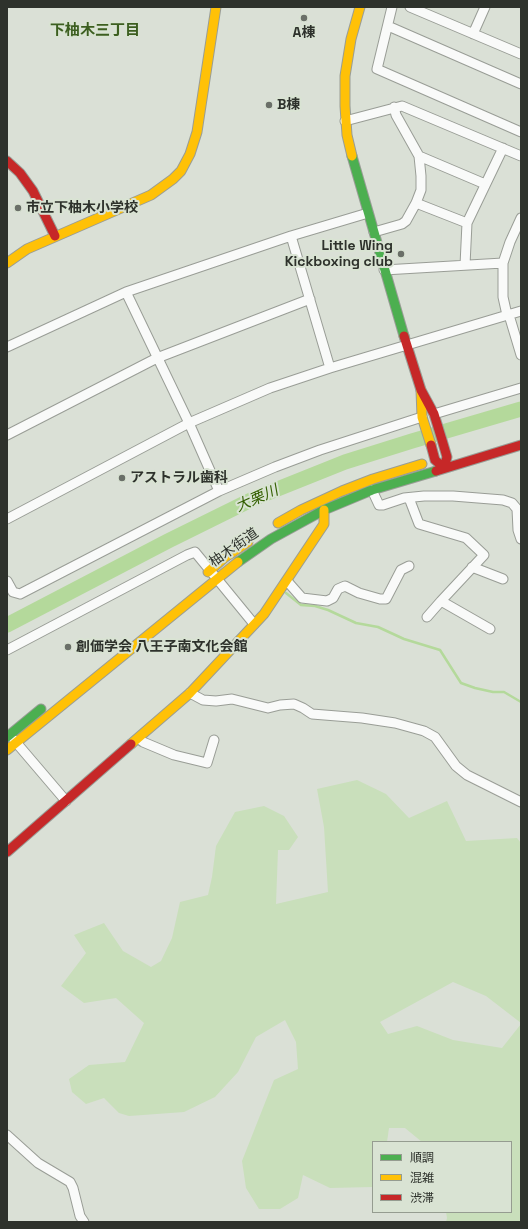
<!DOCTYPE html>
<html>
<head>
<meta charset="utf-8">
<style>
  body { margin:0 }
  #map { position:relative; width:528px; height:1229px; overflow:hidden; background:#dae0d6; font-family:"Space Grotesk","Noto Sans JP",sans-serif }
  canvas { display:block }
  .frame { position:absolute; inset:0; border:8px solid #2e322c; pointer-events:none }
  .legend { position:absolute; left:372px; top:1141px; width:140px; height:72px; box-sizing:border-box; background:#d9e3d3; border:1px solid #959c90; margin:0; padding:5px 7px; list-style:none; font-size:12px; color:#2e322c }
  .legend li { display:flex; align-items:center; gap:8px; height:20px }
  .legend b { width:20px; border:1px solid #959c90 }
</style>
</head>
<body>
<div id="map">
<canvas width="528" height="1229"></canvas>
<div class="frame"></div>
<ul class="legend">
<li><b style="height:5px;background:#4caf50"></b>順調</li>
<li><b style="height:5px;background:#ffc107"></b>混雑</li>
<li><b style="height:5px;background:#c62828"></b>渋滞</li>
</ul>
</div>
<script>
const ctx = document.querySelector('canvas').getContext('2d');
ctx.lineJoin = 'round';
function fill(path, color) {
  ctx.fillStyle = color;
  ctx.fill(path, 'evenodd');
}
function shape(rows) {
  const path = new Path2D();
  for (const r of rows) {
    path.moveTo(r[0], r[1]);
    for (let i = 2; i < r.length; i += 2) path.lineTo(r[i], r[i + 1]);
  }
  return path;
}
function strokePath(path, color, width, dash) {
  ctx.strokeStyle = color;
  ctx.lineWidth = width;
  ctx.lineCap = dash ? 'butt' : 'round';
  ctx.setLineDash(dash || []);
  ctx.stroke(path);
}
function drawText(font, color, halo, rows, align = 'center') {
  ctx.font = font + ' "Space Grotesk","Noto Sans JP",sans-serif';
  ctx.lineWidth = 4;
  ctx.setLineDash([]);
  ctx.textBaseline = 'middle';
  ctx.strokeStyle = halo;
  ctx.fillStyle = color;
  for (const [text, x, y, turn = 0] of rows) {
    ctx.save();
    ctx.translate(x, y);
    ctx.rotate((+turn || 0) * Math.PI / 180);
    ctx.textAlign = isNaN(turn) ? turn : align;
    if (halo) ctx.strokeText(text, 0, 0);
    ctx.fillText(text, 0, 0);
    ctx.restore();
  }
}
const green = shape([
  [357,780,386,794,409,818,447,801,466,841,517,838,521,843,521,1023,486,996,453,982,380,1022,388,1034,417,1026,453,1040,502,1048,521,1024,521,1222,446,1222,447,1218,446,1212,511,1212,511,1142,422,1142,405,1128,389,1128,387,1142,373,1142,373,1187,330,1188,303,1175,298,1198,280,1209,259,1209,246,1188,242,1161,274,1080,298,1069,296,1042,285,1020,256,1037,238,1072,215,1097,184,1112,129,1116,119,1113,104,1098,86,1104,72,1092,69,1079,89,1065,125,1062,144,1023,116,998,84,1003,61,986,86,953,74,935,104,923,123,951,151,967,161,961,172,938,180,902,208,895,212,877,216,846,235,812,264,806,284,816,298,837,289,850,278,850,276,904,328,892,324,827,317,789]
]);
const stream = shape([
  [286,593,301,605,315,606,328,610,356,623,378,627,404,639,440,650,461,683,475,688,493,692,504,692,521,702]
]);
const river = shape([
  [7,625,168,541,255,498,345,462,412,441,521,409]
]);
const street = shape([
  [392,7,377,69,521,132],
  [410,7,521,54],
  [388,26,521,84],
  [473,34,485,7],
  [345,121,402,106,521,156],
  [419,156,485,184],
  [416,203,467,223],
  [374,232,402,224,406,221,416,203,421,190,421,176,419,156,396,115,394,107],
  [291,236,330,368],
  [465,265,467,223,503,148],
  [384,270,503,263],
  [126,292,189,423,219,491],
  [507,315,503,297,503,263,510,242,521,218],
  [509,315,521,355],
  [7,347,126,292,291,236,368,213],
  [434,414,521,388],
  [7,435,157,358,310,299],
  [372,490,379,505,383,505,404,498,424,496,453,496,503,500,512,503,517,509,518,530,521,539],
  [409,498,419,524,466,538,484,555,441,601,490,629],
  [7,519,189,423,270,388,330,368,521,311],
  [472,567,503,579],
  [7,581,13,592,20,594,219,491,275,467,320,450,422,417],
  [287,581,302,598,327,601,333,598,338,589,345,586,359,593,380,599,386,599,401,570,409,566],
  [427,617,441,601],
  [7,650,187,555,195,552,254,624],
  [190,693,203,700,216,701,232,699,268,708,280,705,294,704,303,708,312,714,362,718,395,723,424,731,435,737,456,766,467,775,521,802],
  [139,739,143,742,174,755,207,763,214,740],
  [14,740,66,801],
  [7,1135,38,1163,70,1182,73,1188,80,1216,84,1222]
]);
const fast = shape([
  [352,156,404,336],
  [238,562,271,539,324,510,372,490,436,471],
  [7,737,41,709]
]);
const slow = shape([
  [352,156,347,135,345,106,345,76,351,39,360,7],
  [7,263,27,249,151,195,173,179,181,171,190,154,197,132,216,7],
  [421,390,422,417,431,445],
  [278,523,301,510,342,491,373,479,422,464],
  [208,572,224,558,248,542],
  [131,744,190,693,264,614,324,524,324,510],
  [7,750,238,562]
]);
const jam = shape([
  [7,161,20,173,33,191,55,236],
  [404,336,421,390,434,414,442,440,447,457,444,468,435,460,431,445],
  [436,471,521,445],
  [7,852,131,744]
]);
const markers = [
  [304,18,4,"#6a6f68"],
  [269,105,4,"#6a6f68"],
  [18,208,4,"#6a6f68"],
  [401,254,4,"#6a6f68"],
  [122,478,4,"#6a6f68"],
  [68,647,4,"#6a6f68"]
];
const poiNames = [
  ["A棟",304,33,"center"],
  ["B棟",277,105],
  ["市立下柚木小学校",26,208],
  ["Little Wing",393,246,"right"],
  ["Kickboxing club",393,262,"right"],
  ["アストラル歯科",130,478],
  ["創価学会 八王子南文化会館",76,647]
];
const streetNames = [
  ["柚木街道",234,548,-35]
];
const neighbourhoodNames = [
  ["下柚木三丁目",95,31]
];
const waterNames = [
  ["大栗川",257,499,-24]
];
fill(green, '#c9dfbb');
strokePath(stream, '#b4d99b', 2.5);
strokePath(river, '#b4d99b', 15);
strokePath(street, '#999d96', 11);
strokePath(fast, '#999d96', 11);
strokePath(slow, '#999d96', 11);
strokePath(jam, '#999d96', 11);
strokePath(street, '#f9faf9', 9);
strokePath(fast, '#4caf50', 9);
strokePath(slow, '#ffc107', 9);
strokePath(jam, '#c62828', 9);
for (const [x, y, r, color] of markers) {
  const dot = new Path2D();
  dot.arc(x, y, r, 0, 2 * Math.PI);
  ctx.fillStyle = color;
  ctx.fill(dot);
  strokePath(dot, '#d9e3d3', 1.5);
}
drawText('bold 14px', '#2e322c', '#d9e3d3', poiNames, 'left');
drawText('14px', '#2e322c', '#d9e3d3', streetNames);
drawText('bold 15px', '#3c5f20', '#d9e3d3', neighbourhoodNames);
drawText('italic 15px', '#346002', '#d9e3d3', waterNames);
</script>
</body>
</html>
